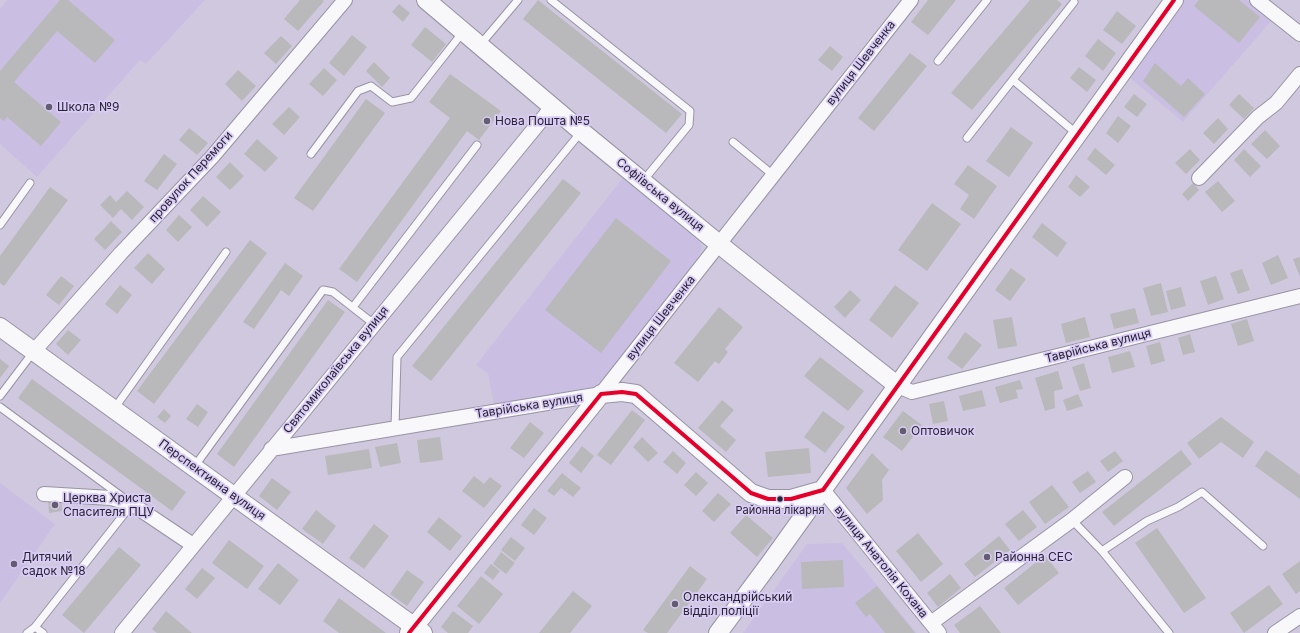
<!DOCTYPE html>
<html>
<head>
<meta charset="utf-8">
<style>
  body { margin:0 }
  canvas { display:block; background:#d0c8df }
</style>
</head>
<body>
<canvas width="1300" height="633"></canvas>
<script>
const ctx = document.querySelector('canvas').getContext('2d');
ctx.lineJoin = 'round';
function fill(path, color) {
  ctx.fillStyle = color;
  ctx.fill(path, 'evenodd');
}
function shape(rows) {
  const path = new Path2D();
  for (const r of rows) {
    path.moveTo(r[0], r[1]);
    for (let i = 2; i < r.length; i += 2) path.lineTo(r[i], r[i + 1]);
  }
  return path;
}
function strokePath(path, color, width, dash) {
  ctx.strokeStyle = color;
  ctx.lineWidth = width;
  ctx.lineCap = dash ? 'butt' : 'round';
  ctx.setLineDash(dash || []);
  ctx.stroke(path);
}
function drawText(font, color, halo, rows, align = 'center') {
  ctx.font = font + ' Inter,sans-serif';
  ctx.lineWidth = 3.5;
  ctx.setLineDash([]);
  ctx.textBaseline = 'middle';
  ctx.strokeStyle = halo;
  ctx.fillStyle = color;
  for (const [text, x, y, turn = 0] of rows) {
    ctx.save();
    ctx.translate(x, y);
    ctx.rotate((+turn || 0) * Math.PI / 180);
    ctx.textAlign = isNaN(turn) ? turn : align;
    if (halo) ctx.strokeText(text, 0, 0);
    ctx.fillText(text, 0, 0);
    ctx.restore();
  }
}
const built = shape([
  [7,0,205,0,146,64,140,60,37,177,0,144,0,9],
  [1184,0,1247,0,1272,20,1183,122,1129,77],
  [625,175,697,233,702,248,697,260,607,377,593,387,494,404,488,374,476,365],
  [0,483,55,524,0,603],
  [842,543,917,633,743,633,807,544]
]);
const building = shape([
  [60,0,68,0,115,40,95,63,57,31,14,82,61,122,41,146,7,117,4,121,0,118,0,71],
  [300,0,322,0,324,1,298,31,284,19],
  [538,0,682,114,666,133,523,19],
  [928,0,956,0,928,35,911,22],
  [1030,0,1057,0,1062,4,972,110,951,93],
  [1199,0,1239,0,1260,17,1239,43,1194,6],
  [399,4,410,13,403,22,392,12],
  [1117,11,1136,26,1122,44,1103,30],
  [425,27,446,44,432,62,411,45],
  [352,35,367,47,344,76,329,63],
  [281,36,292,46,276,64,264,53],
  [1098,39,1116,53,1103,71,1085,56],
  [830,46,843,57,832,71,818,60],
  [910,53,927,66,874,131,858,118],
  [374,62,390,78,382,87,366,71],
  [1155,63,1181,86,1188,78,1205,94,1184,117,1143,81],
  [1079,67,1096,80,1087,92,1070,78],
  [324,68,337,80,323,96,309,84],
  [238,70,256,86,242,101,225,84],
  [450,74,501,111,479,140,467,131,357,282,339,269,450,118,429,102],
  [1134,94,1147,104,1137,117,1124,107],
  [1239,94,1254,108,1244,119,1229,105],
  [366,99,385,113,313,211,294,198],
  [289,107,300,117,284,135,272,124],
  [1118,116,1131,126,1118,143,1106,133],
  [1218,118,1228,129,1214,144,1203,133],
  [1011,127,1033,143,1009,177,986,161],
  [189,128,208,143,197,155,179,140],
  [1265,130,1280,146,1267,159,1251,144],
  [257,139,278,158,265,172,244,154],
  [1095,148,1115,165,1106,175,1087,159],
  [1190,149,1200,160,1186,174,1175,163],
  [1244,149,1261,166,1250,177,1234,160],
  [164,154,177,164,157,190,144,181],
  [230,162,244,176,230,190,216,177],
  [968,165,997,186,974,219,960,209,969,195,954,184],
  [1076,175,1090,187,1080,197,1068,187],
  [563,179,581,193,431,381,412,366],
  [1218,181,1235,201,1222,212,1205,192],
  [1193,183,1199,190,1188,201,1182,194],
  [50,187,68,200,4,286,0,283,0,256],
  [127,191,144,207,132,220,121,209,113,218,100,205,110,195,116,202],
  [203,196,221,212,207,227,190,210],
  [932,203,961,224,927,271,898,250],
  [179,215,192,227,178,242,166,230],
  [616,218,671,261,601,353,545,310],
  [111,221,122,232,105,250,94,239],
  [1042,223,1067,243,1057,257,1032,237],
  [250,240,267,253,154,404,137,391],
  [148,253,165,269,152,284,134,268],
  [1278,255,1288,278,1271,285,1262,263],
  [1300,257,1300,277,1293,259],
  [285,263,303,276,289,296,281,290,254,329,243,322],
  [1011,268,1026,279,1010,301,995,290],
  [1242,269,1250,290,1238,294,1230,273],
  [61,276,74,286,59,305,46,295],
  [1216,276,1224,299,1208,305,1200,281],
  [1161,283,1168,312,1151,316,1143,288],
  [120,285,132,295,117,314,105,304],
  [895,285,919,303,892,338,869,320],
  [1181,287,1186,306,1171,310,1166,291],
  [850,290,861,300,845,318,834,307],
  [328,300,345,312,234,467,217,454],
  [719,307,743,327,725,349,728,352,719,364,715,361,698,382,674,363],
  [1135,308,1139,323,1114,329,1110,314],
  [1012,317,1017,346,998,349,993,320],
  [1085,317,1090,337,1066,343,1061,324],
  [1247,319,1254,341,1238,346,1231,324],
  [68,330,81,340,68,355,56,344],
  [965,332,982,345,962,369,947,358],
  [1190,334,1195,352,1183,355,1178,338],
  [1160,342,1165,361,1151,365,1146,346],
  [1130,351,1135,367,1112,373,1108,357],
  [820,357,864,391,848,411,804,376],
  [0,359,9,366,0,378],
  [1084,363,1091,388,1080,391,1072,367],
  [1058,371,1063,389,1054,391,1055,408,1045,411,1035,378],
  [32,379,186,492,172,511,18,398],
  [1020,380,1023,389,1016,390,1018,398,1000,403,995,387],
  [982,390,986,406,963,411,959,396],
  [1078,394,1083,406,1067,411,1063,400],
  [722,400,734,410,720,426,736,440,726,452,698,428],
  [944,401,948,421,933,424,929,404],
  [197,404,208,412,198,427,186,419],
  [164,409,171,416,165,423,157,417],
  [632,410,645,420,611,465,597,455],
  [823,411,845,427,825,453,804,437],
  [903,411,922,425,902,451,883,437],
  [1221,417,1254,442,1243,458,1221,442,1199,459,1187,443],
  [530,422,544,433,524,458,510,448],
  [440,437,443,460,420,463,417,440],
  [642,437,658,453,648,462,633,447],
  [397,443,401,463,380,467,375,447],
  [582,446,594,456,581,473,569,463],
  [809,448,811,473,768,477,765,452],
  [369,449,372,468,328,475,325,456],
  [1181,450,1192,464,1114,526,1102,512],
  [1266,450,1300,475,1300,499,1255,466],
  [673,451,686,463,677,474,663,462],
  [1115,451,1123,461,1108,472,1100,461],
  [872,453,889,470,882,480,883,500,867,514,846,488],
  [1088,471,1096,482,1080,493,1072,482],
  [696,472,708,483,696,496,684,485],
  [562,473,581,488,573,497,561,488,554,496,547,491],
  [474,476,484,484,490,477,502,486,484,508,462,491],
  [272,478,291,492,277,510,259,496],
  [1052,485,1069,507,1045,524,1029,502],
  [718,493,731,504,714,522,702,511],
  [48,499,61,499,62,511,49,513],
  [534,508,547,518,534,535,521,525],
  [316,510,336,526,323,544,302,529],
  [1023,510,1037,527,1019,541,1005,524],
  [746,515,773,538,757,557,730,533],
  [439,517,462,536,450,551,427,532],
  [374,524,389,536,364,569,349,558],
  [1157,528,1206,598,1184,613,1135,543],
  [918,533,943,564,921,582,896,551],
  [999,536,1010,550,975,577,964,564],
  [511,537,525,548,515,561,501,550],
  [229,540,264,566,247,589,212,563],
  [119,547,141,565,84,633,62,615],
  [501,552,515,563,506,574,493,564],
  [1045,555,1059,573,1018,605,1004,588],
  [843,560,844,587,802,589,801,562],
  [1300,561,1300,591,1296,594,1282,574],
  [278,563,299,580,280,605,258,589],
  [491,564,500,571,493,580,484,573],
  [690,566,707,579,667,633,648,633,643,630],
  [202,568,215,578,197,599,185,589],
  [407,570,424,582,407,606,390,594],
  [950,574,961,588,938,607,927,593],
  [481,576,503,594,479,624,457,606],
  [1269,585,1283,604,1244,633,1230,613],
  [877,586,915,633,885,633,870,614,866,617,855,603],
  [573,591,592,606,570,633,539,633],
  [339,598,386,633,339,633,323,621],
  [980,606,1001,633,960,633,954,625],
  [166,611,192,633,157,633,152,629],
  [453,611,473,626,468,633,448,633,441,627]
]);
const service = shape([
  [551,0,690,111,689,125,643,181],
  [480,45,518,0],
  [938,61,987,0],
  [1013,80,1077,134],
  [967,138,1074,2],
  [733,142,773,175],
  [311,154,358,91,371,86,392,102,411,98,463,32],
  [0,225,30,183],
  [353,307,477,145],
  [0,396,34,351],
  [0,407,132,504,35,627,27,633],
  [114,409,226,252],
  [395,428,397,357,581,132],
  [194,467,323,290,333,292,374,324],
  [1072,520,1102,551,1169,633],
  [1102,551,1147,521,1178,507,1202,492,1263,546],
  [35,627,43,633]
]);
const minor = shape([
  [1257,0,1300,34],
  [1199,178,1258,117,1276,103,1300,74],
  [34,351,121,253,212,157,345,0],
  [898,386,912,392,1300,296],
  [271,449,601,394,911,0],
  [823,490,939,633],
  [44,494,111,498,132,504,193,545],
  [931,623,1072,520,1125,477],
  [122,633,552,107],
  [1275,633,1300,616]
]);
const tertiary = shape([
  [426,0,581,131,730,253,898,386],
  [0,327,423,633],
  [409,633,601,394,622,392,636,394,751,493,768,499,791,499,823,490],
  [718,633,770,563,1174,0]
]);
const bus1 = shape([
  [409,633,601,394,622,392,636,394,751,493,768,499,791,499,823,490,1174,0]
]);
const markers = [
  [49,107,4,"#635d6f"],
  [487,121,4,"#635d6f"],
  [903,431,4,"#635d6f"],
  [780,499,3.5,"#282332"],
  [55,505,4,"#635d6f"],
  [987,557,4,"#635d6f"],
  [14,564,4,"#635d6f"],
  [675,604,4,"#635d6f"]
];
const busNames = [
  ["Районна лікарня",780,511]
];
const streetNames = [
  ["вулиця Шевченка",861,63,-52],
  ["провулок Перемоги",191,177,-48],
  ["Софіївська вулиця",660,195,39],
  ["вулиця Шевченка",661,318,-52],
  ["Таврійська вулиця",1098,346,-14],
  ["Святомиколаївська вулиця",336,370,-51],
  ["Таврійська вулиця",529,406,-9],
  ["Перспективна вулиця",212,480,36],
  ["вулиця Анатолія Кохана",881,562,51]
];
const poiNames = [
  ["Школа №9",57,107],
  ["Нова Пошта №5",495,121],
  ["Оптовичок",911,431],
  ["Церква Христа",63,498],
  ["Спасителя ПЦУ",63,512],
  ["Дитячий",22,557],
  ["садок №18",22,571],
  ["Районна СЕС",995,557],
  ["Олександрійський",683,597],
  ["відділ поліції",683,611]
];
fill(built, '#cabfe3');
fill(building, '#b9b8ba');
strokePath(service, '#9893a4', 9);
strokePath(minor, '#9893a4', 16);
strokePath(tertiary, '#9893a4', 20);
strokePath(service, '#f8f7fa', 7);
strokePath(minor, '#f8f7fa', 14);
strokePath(tertiary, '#f8f7fa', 18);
strokePath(bus1, '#e4002b', 4);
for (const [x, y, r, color] of markers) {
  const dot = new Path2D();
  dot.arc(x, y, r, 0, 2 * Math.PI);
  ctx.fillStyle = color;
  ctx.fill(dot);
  strokePath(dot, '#d9ccf5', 1.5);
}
drawText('11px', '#282332', '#d9ccf5', busNames);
drawText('12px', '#282332', '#d9ccf5', streetNames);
drawText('12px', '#282332', '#d9ccf5', poiNames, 'left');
</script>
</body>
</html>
